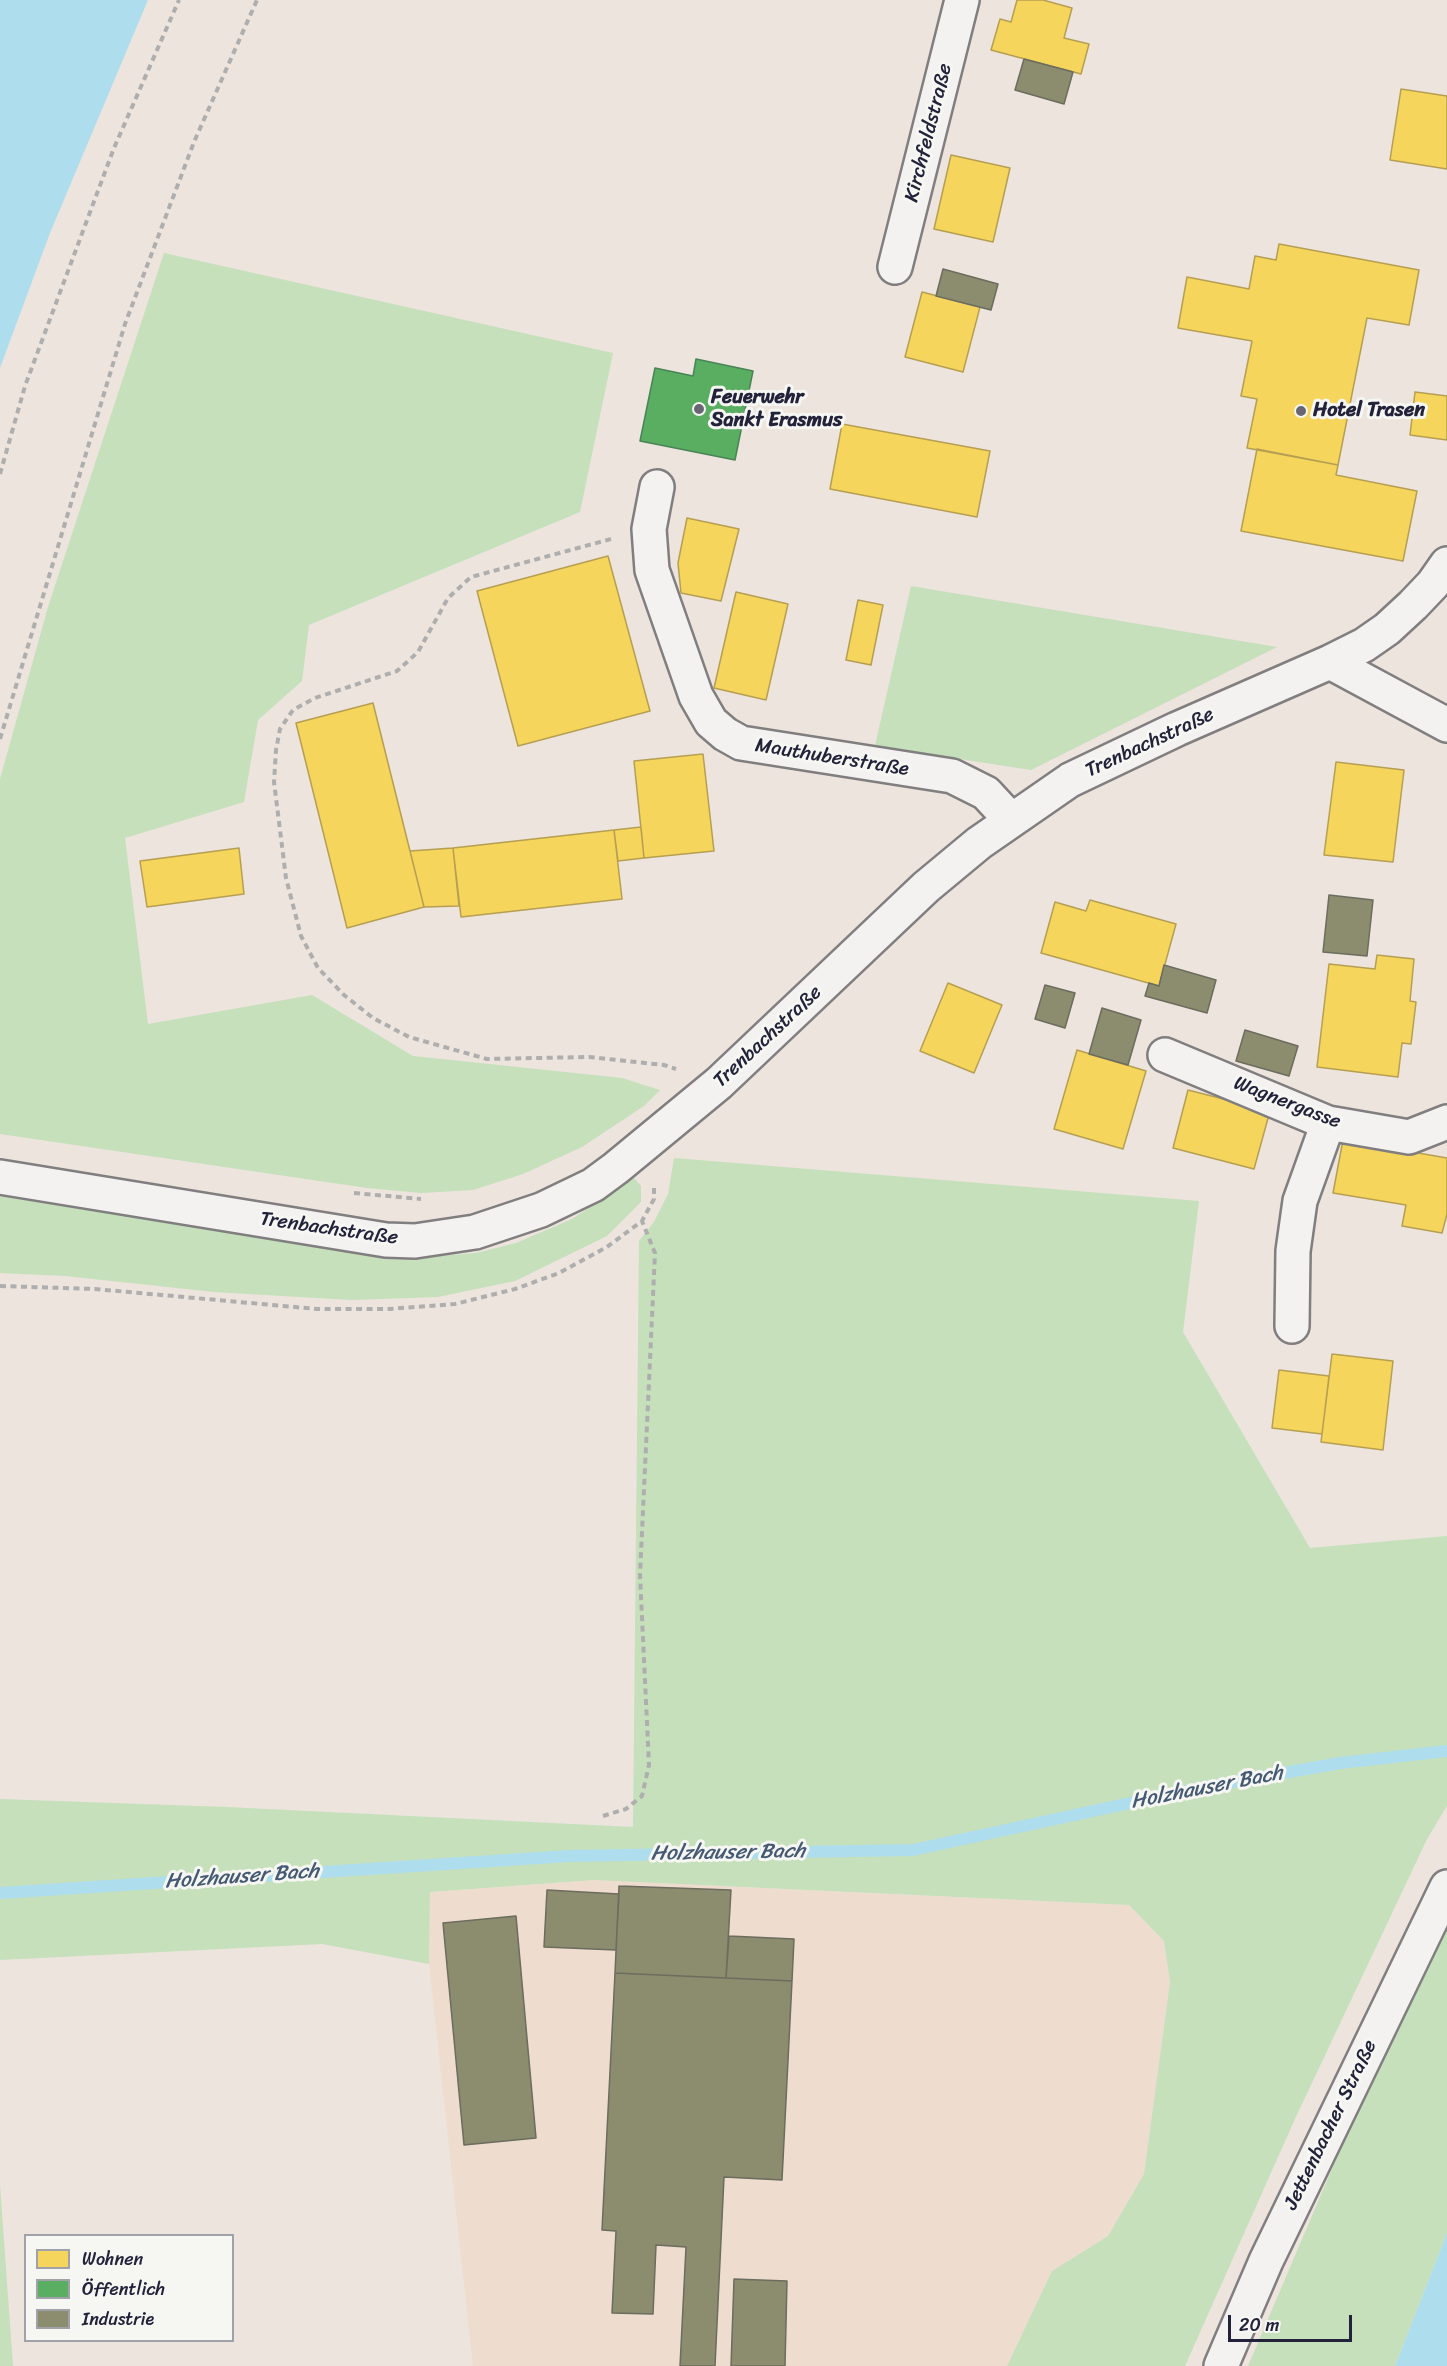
<!DOCTYPE html>
<html>
<head>
<meta charset="utf-8">
<style>
  body { margin:0 }
  #map { position:relative; width:1447px; height:2366px; overflow:hidden; background:#ece4dd; font-family:Sriracha,sans-serif }
  canvas { display:block }
  .legend { position:absolute; left:24px; top:2234px; width:210px; height:108px; box-sizing:border-box; background:#f6f6f2; border:2px solid #a1a1a9; margin:0; padding:8px 10px; list-style:none; font-size:18px; color:#22223b }
  .legend li { display:flex; align-items:center; gap:12px; height:30px }
  .legend b { width:30px; border:2px solid #a1a1a9 }
  .scale { position:absolute; left:1228px; top:2315px; width:124px; height:27px; box-sizing:border-box; border:3px solid #22223b; border-top:0; padding-left:8px; font-size:18px; line-height:21px; white-space:nowrap; color:#22223b; -webkit-text-stroke:4px #f6f6f2; paint-order:stroke }
</style>
</head>
<body>
<div id="map">
<canvas width="1447" height="2366"></canvas>
<ul class="legend">
<li><b style="height:16px;background:#f6d55c"></b>Wohnen</li>
<li><b style="height:16px;background:#5aae61"></b>Öffentlich</li>
<li><b style="height:16px;background:#8c8c6e"></b>Industrie</li>
</ul>
<div class="scale">20 m</div>
</div>
<script>
const ctx = document.querySelector('canvas').getContext('2d');
ctx.lineJoin = 'round';
function fill(path, color) {
  ctx.fillStyle = color;
  ctx.fill(path, 'evenodd');
}
function shape(rows) {
  const path = new Path2D();
  for (const r of rows) {
    path.moveTo(r[0], r[1]);
    for (let i = 2; i < r.length; i += 2) path.lineTo(r[i], r[i + 1]);
  }
  return path;
}
function strokePath(path, color, width, dash) {
  ctx.strokeStyle = color;
  ctx.lineWidth = width;
  ctx.lineCap = dash ? 'butt' : 'round';
  ctx.setLineDash(dash || []);
  ctx.stroke(path);
}
function drawText(font, color, halo, rows, align = 'center') {
  ctx.font = font + ' Sriracha,sans-serif';
  ctx.lineWidth = 6;
  ctx.setLineDash([]);
  ctx.textBaseline = 'middle';
  ctx.strokeStyle = halo;
  ctx.fillStyle = color;
  for (const [text, x, y, turn = 0] of rows) {
    ctx.save();
    ctx.translate(x, y);
    ctx.rotate((+turn || 0) * Math.PI / 180);
    ctx.textAlign = isNaN(turn) ? turn : align;
    if (halo) ctx.strokeText(text, 0, 0);
    ctx.fillText(text, 0, 0);
    ctx.restore();
  }
}
const built = shape([
  [594,1880,1129,1905,1164,1941,1170,1982,1144,2174,1108,2236,1052,2271,1007,2366,473,2366,429,1964,430,1892]
]);
const green = shape([
  [164,253,613,353,580,512,309,625,302,681,258,720,244,802,125,838,148,1024,312,995,413,1056,622,1078,660,1090,644,1106,582,1147,523,1174,473,1190,421,1193,367,1188,0,1134,0,779,48,607],
  [911,586,1277,647,1031,770,875,746],
  [674,1158,1199,1201,1183,1332,1310,1548,1447,1536,1447,1806,1427,1839,1294,2121,1185,2366,1007,2366,1052,2271,1108,2236,1144,2174,1170,1982,1164,1941,1129,1905,594,1880,430,1892,429,1964,322,1944,0,1960,0,1799,227,1807,633,1827,639,1241,654,1222,668,1194],
  [634,1178,641,1186,641,1202,607,1236,515,1281,438,1297,351,1300,214,1292,65,1276,0,1273,0,1196,404,1259,476,1253,516,1243,572,1219],
  [1447,1930,1447,2233,1395,2366,1248,2366,1340,2150],
  [0,2185,13,2366,0,2366]
]);
const water = shape([
  [0,0,148,0,50,233,0,368],
  [1447,2233,1447,2366,1395,2366]
]);
const homes = shape([
  [1017,0,1043,0,1072,8,1064,38,1089,44,1081,74,991,50,1000,19,1011,22,1017,0],
  [1401,89,1447,96,1447,169,1390,160,1401,89],
  [951,155,1010,168,993,242,934,229,951,155],
  [1279,244,1419,270,1409,325,1367,318,1338,465,1247,448,1257,399,1241,396,1252,341,1178,328,1187,277,1249,289,1255,256,1276,260,1279,244],
  [922,292,980,307,963,372,905,357,922,292],
  [1415,392,1447,396,1447,440,1410,435,1415,392],
  [842,424,990,451,977,517,830,489,842,424],
  [1257,449,1338,465,1336,475,1417,491,1403,561,1241,531,1257,449],
  [687,518,739,529,721,601,681,593,678,563,687,518],
  [608,556,650,711,518,746,477,591,608,556],
  [736,592,788,604,766,700,714,688,736,592],
  [858,600,883,605,871,665,846,660,858,600],
  [373,703,424,907,347,928,296,723,373,703],
  [703,754,714,851,644,858,634,761,703,754],
  [1336,762,1404,770,1393,862,1324,855,1336,762],
  [641,827,644,858,618,861,614,830,641,827],
  [614,830,622,899,461,917,453,848,614,830],
  [239,848,244,894,147,907,140,861,239,848],
  [453,848,459,906,424,907,410,851,453,848],
  [1090,900,1176,924,1159,986,1041,953,1055,902,1086,911,1090,900],
  [1377,955,1414,959,1410,1001,1416,1002,1411,1044,1402,1043,1398,1077,1317,1067,1329,964,1375,969,1377,955],
  [948,983,1002,1005,974,1073,920,1051,948,983],
  [1077,1050,1146,1071,1123,1149,1054,1129,1077,1050],
  [1188,1090,1270,1111,1254,1169,1173,1148,1188,1090],
  [1343,1140,1447,1158,1447,1214,1442,1233,1402,1226,1406,1205,1333,1193,1343,1140],
  [1332,1354,1393,1361,1383,1450,1321,1442,1332,1354],
  [1279,1370,1329,1376,1322,1434,1272,1428,1279,1370]
]);
const public = shape([
  [696,359,753,371,735,460,640,441,655,368,693,376,696,359]
]);
const industry = shape([
  [1024,59,1073,72,1064,104,1015,90,1024,59],
  [943,269,998,284,991,310,936,296,943,269],
  [1329,895,1373,900,1367,956,1323,952,1329,895],
  [1164,965,1216,980,1207,1013,1145,996,1149,983,1159,986,1164,965],
  [1045,985,1075,993,1065,1028,1035,1019,1045,985],
  [1102,1008,1141,1020,1128,1065,1089,1054,1102,1008],
  [1245,1030,1298,1046,1289,1076,1236,1061,1245,1030],
  [619,1886,731,1890,726,1978,615,1973,619,1886],
  [547,1890,619,1894,616,1950,544,1947,547,1890],
  [516,1916,536,2138,464,2145,443,1923,516,1916],
  [729,1936,794,1939,792,1981,726,1978,729,1936],
  [615,1973,792,1981,782,2180,724,2177,715,2366,680,2366,686,2247,656,2245,653,2314,612,2313,616,2231,602,2230,615,1973],
  [734,2279,787,2281,785,2366,731,2366,734,2279]
]);
const stream = shape([
  [0,1893,569,1856,913,1850,1204,1787,1340,1763,1447,1751]
]);
const path = shape([
  [0,474,25,386,114,148,179,0],
  [611,539,471,577,448,598,418,652,397,671,315,698,293,710,280,729,276,750,274,782,286,878,301,936,318,968,344,995,373,1018,409,1037,487,1059,589,1057,664,1065,676,1069],
  [0,739,125,324,194,142,257,0],
  [354,1193,421,1199],
  [0,1286,95,1289,317,1309,389,1309,455,1304,515,1289,559,1273,607,1247,642,1221,654,1199,654,1186],
  [603,1816,626,1809,642,1796,649,1765,640,1575,655,1253,642,1221]
]);
const minor = shape([
  [895,267,962,0],
  [657,487,649,529,652,570,696,696,711,722,725,734,741,743,952,776,986,793,1011,820],
  [1330,662,1447,725],
  [1165,1055,1328,1123,1409,1137,1447,1122],
  [0,1177,386,1240,415,1241,475,1232,541,1210,593,1185,616,1168,719,1083,926,887,979,843,1070,780,1177,729,1330,662,1364,645,1387,629,1413,605,1433,584,1447,564],
  [1292,1326,1293,1251,1300,1201,1328,1123],
  [1221,2366,1266,2261,1447,1887]
]);
const markers = [
  [699,409,6,"#696674"],
  [1301,411,6,"#696674"]
];
const streetNames = [
  ["Kirchfeldstraße",929,133,-76],
  ["Trenbachstraße",1150,743,-25],
  ["Mauthuberstraße",832,758,9],
  ["Trenbachstraße",768,1037,-43],
  ["Wagnergasse",1287,1103,21],
  ["Trenbachstraße",329,1229,8],
  ["Jettenbacher Straße",1331,2125,-64]
];
const poiNames = [
  ["Feuerwehr",711,398],
  ["Sankt Erasmus",711,421],
  ["Hotel Trasen",1313,411]
];
const waterNames = [
  ["Holzhauser Bach",1207,1788,-11],
  ["Holzhauser Bach",728,1853,-1],
  ["Holzhauser Bach",242,1877,-4]
];
fill(built, '#eeddcf');
fill(green, '#c5e0bb');
fill(water, '#aeddee');
fill(homes, '#f6d55c');
strokePath(homes, '#b69f52', 1.5);
fill(public, '#5aae61');
strokePath(public, '#498456', 1.5);
fill(industry, '#8c8c6e');
strokePath(industry, '#6c6c5f', 1.5);
strokePath(stream, '#aeddee', 12);
strokePath(minor, '#817e80', 38);
strokePath(path, '#afaeae', 4, [6, 4.5]);
strokePath(minor, '#f4f2f0', 33);
for (const [x, y, r, color] of markers) {
  const dot = new Path2D();
  dot.arc(x, y, r, 0, 2 * Math.PI);
  ctx.fillStyle = color;
  ctx.fill(dot);
  strokePath(dot, '#f6f6f2', 2);
}
drawText('20px', '#22223b', '#f6f6f2', streetNames);
drawText('bold 20px', '#22223b', '#f6f6f2', poiNames, 'left');
drawText('italic 21px', '#445973', '#f6f6f2', waterNames);
</script>
</body>
</html>
